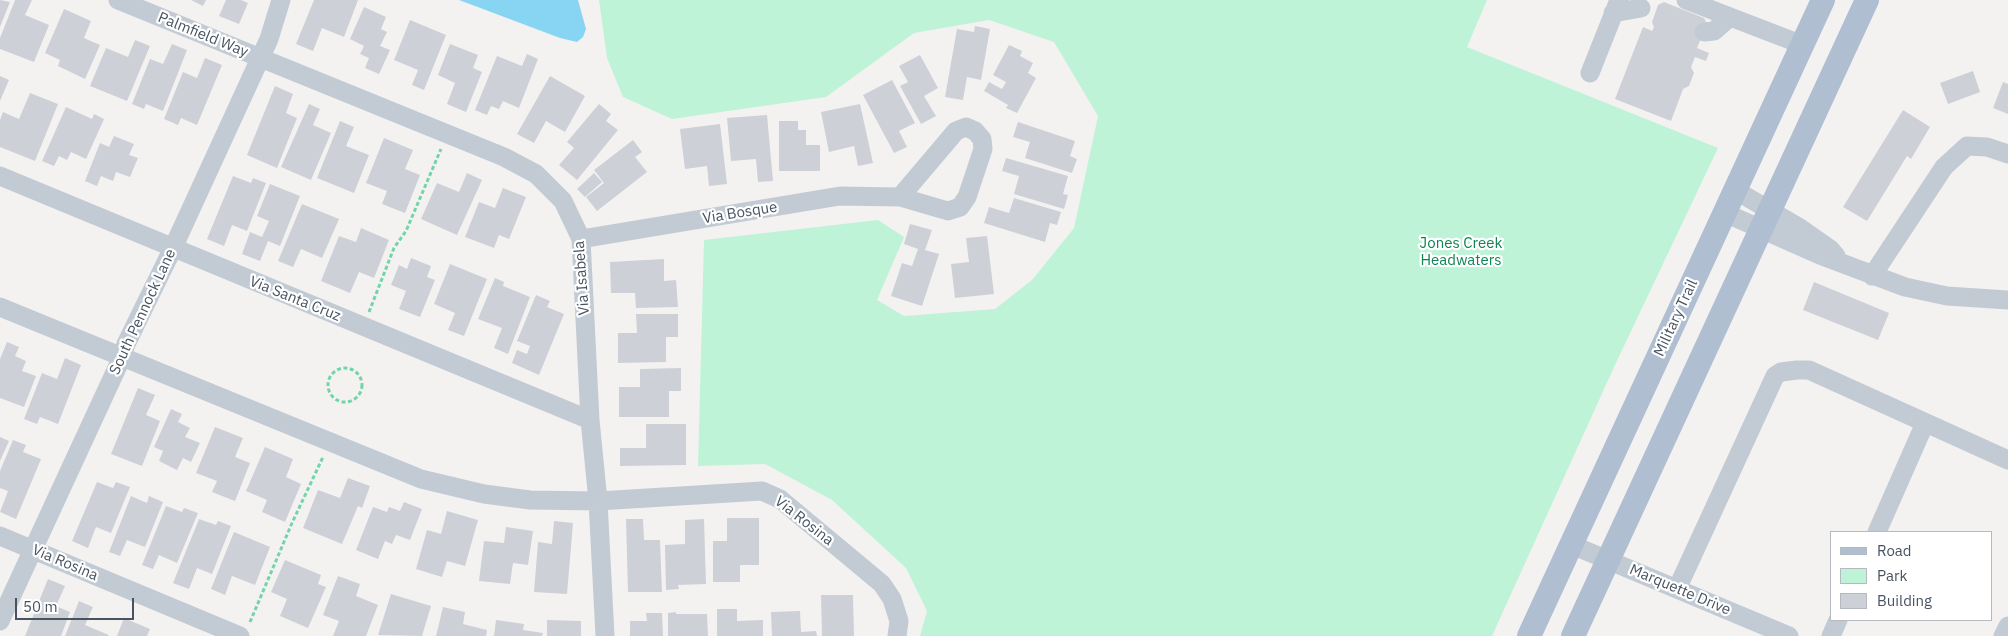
<!DOCTYPE html>
<html>
<head>
<meta charset="utf-8">
<style>
  body { margin:0 }
  #map { position:relative; width:2008px; height:636px; overflow:hidden; background:#f4f2f1; font-family:"IBM Plex Sans",sans-serif }
  canvas { display:block }
  .legend { position:absolute; left:1830px; top:531px; width:162px; height:90px; box-sizing:border-box; background:#fff; border:1px solid #b6bac0; margin:0; padding:6px 9px; list-style:none; font-size:15px; color:#485361 }
  .legend li { display:flex; align-items:center; gap:10px; height:25px }
  .legend b { width:25px; border:1px solid #b6bac0 }
  .scale { position:absolute; left:15px; top:598px; width:119px; height:22px; box-sizing:border-box; border:2px solid #485361; border-top:0; padding-left:6px; font-size:15px; line-height:18px; white-space:nowrap; color:#485361; -webkit-text-stroke:4px #fff; paint-order:stroke }
</style>
</head>
<body>
<div id="map">
<canvas width="2008" height="636"></canvas>
<ul class="legend">
<li><b style="height:6px;background:#b0bed2"></b>Road</li>
<li><b style="height:14px;background:#bef3d7"></b>Park</li>
<li><b style="height:14px;background:#cdd0d7"></b>Building</li>
</ul>
<div class="scale">50 m</div>
</div>
<script>
const ctx = document.querySelector('canvas').getContext('2d');
ctx.lineJoin = 'round';
function fill(path, color) {
  ctx.fillStyle = color;
  ctx.fill(path, 'evenodd');
}
function shape(rows) {
  const path = new Path2D();
  for (const r of rows) {
    if (r.length === 3) {
      path.moveTo(r[0] + r[2], r[1]);
      path.arc(r[0], r[1], r[2], 0, 2 * Math.PI);
      continue;
    }
    path.moveTo(r[0], r[1]);
    for (let i = 2; i < r.length; i += 2) path.lineTo(r[i], r[i + 1]);
  }
  return path;
}
function strokePath(path, color, width, dash) {
  ctx.strokeStyle = color;
  ctx.lineWidth = width;
  ctx.lineCap = dash ? 'butt' : 'round';
  ctx.setLineDash(dash || []);
  ctx.stroke(path);
}
function drawText(font, color, halo, rows, align = 'center') {
  ctx.font = font + ' "IBM Plex Sans",sans-serif';
  ctx.lineWidth = 4.5;
  ctx.setLineDash([]);
  ctx.textBaseline = 'middle';
  ctx.strokeStyle = halo;
  ctx.fillStyle = color;
  for (const [text, x, y, turn = 0] of rows) {
    ctx.save();
    ctx.translate(x, y);
    ctx.rotate((+turn || 0) * Math.PI / 180);
    ctx.textAlign = isNaN(turn) ? turn : align;
    if (halo) ctx.strokeText(text, 0, 0);
    ctx.fillText(text, 0, 0);
    ctx.restore();
  }
}
const green = shape([
  [599,0,1487,0,1467,47,1718,148,1615,365,1492,636,920,636,927,611,906,568,832,500,765,464,698,466,704,240,878,220,904,237,877,300,904,316,995,309,1032,280,1074,228,1098,116,1054,42,989,20,914,33,826,97,672,119,623,97,607,58]
]);
const water = shape([
  [459,0,578,0,586,29,583,37,577,42,560,38]
]);
const building = shape([
  [0,0,10,2,0,27],
  [15,0,32,0,25,15,49,25,34,62,0,49,0,38],
  [191,0,206,0,203,6],
  [226,0,241,0,248,3,239,24,219,16],
  [314,0,358,0,344,37,322,28,313,51,296,44],
  [1664,2,1704,18,1707,24,1697,48,1709,53,1706,61,1695,57,1691,67,1694,73,1689,86,1683,89,1671,121,1615,99,1643,27,1652,31,1654,27,1652,22,1658,5],
  [364,7,386,17,381,29,387,32,380,46,390,50,379,74,365,68,369,58,360,54,364,46,350,39],
  [64,9,91,21,84,38,100,45,85,79,58,66,60,60,45,53],
  [410,20,446,35,424,90,412,85,418,70,394,60],
  [975,26,990,29,981,80,967,77,963,100,945,97,957,29,974,32],
  [135,40,150,46,127,101,90,86,106,48,128,57],
  [172,44,187,50,163,111,146,104,144,109,132,104,150,59,163,64],
  [450,44,478,55,473,68,482,72,466,112,447,104,455,83,438,75],
  [1009,45,1022,51,1020,56,1033,63,1028,73,1036,78,1017,113,1006,108,1008,105,984,91,989,82,1002,89,1006,82,993,75],
  [527,54,538,59,519,108,503,101,499,109,491,106,487,115,475,110,497,56,522,66],
  [920,55,938,88,924,96,936,116,921,124,900,86,908,82,899,66],
  [205,58,222,65,197,125,181,118,178,125,164,119,183,72,197,78],
  [1973,71,1980,92,1948,104,1940,83],
  [0,76,9,80,0,101],
  [550,76,585,96,565,132,546,121,534,143,517,134],
  [892,80,915,123,899,131,907,147,894,153,863,95],
  [2003,82,2008,84,2008,114,1993,108],
  [275,86,293,94,286,113,297,118,277,168,247,155],
  [30,93,58,104,35,161,0,147,0,120,3,112,19,119],
  [309,104,320,109,313,125,331,133,311,180,281,167],
  [599,104,611,114,606,121,618,130,577,180,559,165,574,148,567,142],
  [860,104,873,163,858,166,854,146,829,152,821,112],
  [66,107,92,119,94,114,104,119,86,159,71,152,67,160,59,156,54,166,42,161],
  [1903,110,1930,127,1911,159,1907,156,1867,221,1843,207],
  [767,115,773,181,758,182,756,159,731,161,727,118],
  [340,121,354,127,346,146,369,155,354,193,317,178],
  [779,121,798,121,798,130,806,130,806,145,820,145,820,171,779,171],
  [1018,122,1075,141,1070,156,1077,159,1072,173,1025,158,1030,142,1013,137],
  [720,124,727,184,709,186,707,166,685,169,680,129],
  [114,136,134,144,129,155,138,158,130,177,116,172,113,181,101,176,97,186,85,181,100,143,109,147],
  [384,138,413,150,405,169,420,175,405,213,382,204,387,191,366,183],
  [633,140,642,152,635,157,647,172,597,211,586,197,604,183,594,170],
  [1006,158,1068,176,1063,194,1068,195,1064,209,1014,194,1019,176,1002,171],
  [467,173,482,180,457,235,421,219,437,183,459,192],
  [594,173,602,182,585,197,577,189],
  [233,176,251,183,253,178,266,183,247,231,232,225,224,246,207,239],
  [270,184,300,196,280,246,268,241,260,261,242,254,250,232,262,237,269,221,257,216],
  [503,188,526,197,509,239,499,235,494,248,465,237,479,202,495,208],
  [1014,198,1061,212,1057,225,1050,223,1045,242,984,223,989,207,1009,213],
  [302,204,339,219,322,258,301,249,293,267,278,261],
  [910,224,932,230,925,250,939,254,922,306,891,296,902,263,912,266,918,249,904,244],
  [361,228,389,240,374,278,359,272,350,293,321,281,339,236,356,242],
  [987,236,994,294,955,298,951,264,969,262,966,238],
  [411,258,431,266,427,277,435,280,420,317,399,309,406,291,391,285,399,265,407,269],
  [664,259,664,281,676,280,678,307,636,308,635,293,611,293,610,262],
  [450,264,487,279,464,336,448,330,455,313,434,304],
  [495,278,504,282,503,286,530,297,508,354,494,348,502,328,478,319],
  [1814,282,1889,313,1878,340,1803,310],
  [536,295,550,301,547,307,564,314,539,375,512,363,517,350,527,354,530,346,517,341],
  [636,314,678,314,678,337,666,337,666,362,618,363,618,333,637,333],
  [7,342,19,347,15,356,26,361,22,371,36,376,24,407,0,398,0,359],
  [65,358,81,365,58,424,40,417,37,424,24,419,42,373,57,379],
  [681,368,681,391,669,391,669,417,619,417,619,387,640,387,640,369],
  [138,388,155,395,146,415,160,421,142,466,111,454],
  [171,409,182,414,178,422,190,428,185,437,200,443,191,462,183,458,177,470,159,461,163,451,154,447],
  [646,424,686,424,686,465,620,466,620,448,646,448],
  [215,427,243,438,235,457,250,463,235,501,212,492,217,481,196,473],
  [0,437,9,441,0,461],
  [13,440,26,445,23,452,41,459,16,519,0,512,8,491,0,488,0,471],
  [265,447,293,459,286,477,301,484,285,522,262,512,267,500,246,491],
  [348,478,370,486,362,508,358,506,342,544,303,528,318,490,340,498],
  [97,482,113,488,116,482,130,487,111,533,96,527,88,548,72,541],
  [131,496,147,503,149,496,163,502,145,547,127,540,120,556,109,552],
  [404,502,422,509,410,540,396,535,392,544,385,541,378,559,356,550,373,507,387,512,389,507,400,511],
  [166,506,182,512,184,508,198,513,177,563,159,555,153,569,142,565],
  [447,511,478,520,465,566,447,561,442,577,416,569,427,530,441,534],
  [727,518,759,518,759,565,740,565,740,582,713,582,713,541,727,541],
  [199,519,216,525,218,521,231,526,212,574,197,568,189,589,173,583],
  [626,519,643,519,644,540,660,540,662,592,628,592],
  [704,519,706,584,678,585,679,589,666,590,665,545,685,544,685,520],
  [554,521,573,523,567,594,534,592,538,542,552,544],
  [506,527,533,531,528,565,513,563,510,584,479,581,484,541,504,543],
  [234,532,270,547,255,585,232,576,225,595,211,589],
  [285,560,321,575,318,584,326,587,308,628,280,616,287,599,271,592],
  [338,576,360,584,356,596,378,605,366,636,333,636,339,621,323,615],
  [48,579,65,586,56,606,70,612,61,636,25,636],
  [391,594,431,606,422,636,378,635],
  [821,595,853,595,854,636,822,636],
  [79,601,93,607,85,625,109,635,108,636,65,636],
  [443,607,465,612,463,624,487,630,486,636,436,636],
  [717,609,737,609,737,621,763,620,763,636,717,636],
  [800,611,801,632,816,631,817,636,772,636,771,612],
  [676,612,676,614,707,614,708,636,668,636,668,613],
  [646,613,662,613,663,636,630,636,630,621,647,621],
  [124,618,150,629,147,636,117,636],
  [496,620,524,624,523,630,543,633,542,636,494,636],
  [547,620,581,621,581,636,547,636]
]);
const path = shape([
  [369,312,394,248,406,231,441,149],
  [345,385,17],
  [250,622,292,523,323,457]
]);
const minor = shape([
  [118,0,504,157,536,174,563,201,581,239,590,420,598,501,605,636],
  [1686,0,1803,45],
  [1613,13,1641,8],
  [1704,32,1714,31,1730,17],
  [1590,73,1619,0],
  [0,176,590,420],
  [1735,190,1800,228,1830,249,1836,256],
  [1725,213,1820,255,1905,287,1947,296,2008,300],
  [581,239,840,196,900,197,948,211,960,207,967,197,983,149,982,139,975,131,966,127,956,131,900,197],
  [1872,276,1944,167,1967,146,1987,147,2008,154],
  [0,307,421,479,484,494,530,500,598,501,762,491,780,499,882,584,892,599,899,621,897,636],
  [1877,532,1925,423],
  [0,536,240,636],
  [1572,545,1789,636],
  [1677,589,1775,376,1781,372,1797,370,1809,370,2008,460],
  [0,621,122,357,126,344,173,248,269,39,281,0],
  [1831,636,1838,620],
  [2003,636,2008,626]
]);
const major = shape([
  [1529,636,1823,0],
  [1573,636,1867,0]
]);
const streetNames = [
  ["Palmfield Way",203,35,22],
  ["Via Bosque",740,213,-9],
  ["Via Isabela",582,278,-94],
  ["Via Santa Cruz",295,299,22],
  ["South Pennock Lane",143,312,-65],
  ["Military Trail",1676,318,-65],
  ["Via Rosina",804,521,38],
  ["Via Rosina",65,563,23],
  ["Marquette Drive",1680,590,23]
];
const parkNames = [
  ["Jones Creek",1461,244],
  ["Headwaters",1461,261]
];
fill(green, '#bef3d7');
fill(water, '#88d5f3');
fill(building, '#cdd0d7');
strokePath(path, '#73d4ac', 3, [4, 2.5]);
strokePath(minor, '#c2cbd4', 19);
strokePath(major, '#b0bed2', 24);
drawText('15px', '#485361', '#fff', streetNames);
drawText('15px', '#108454', '#fff', parkNames);
</script>
</body>
</html>
